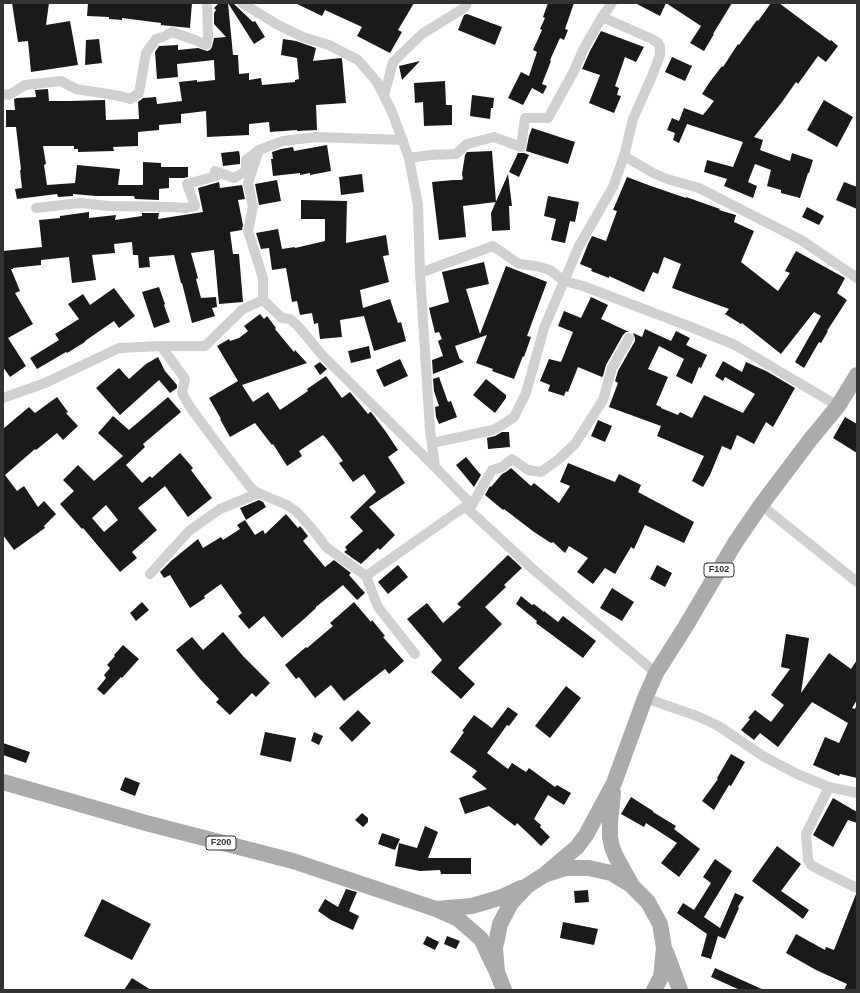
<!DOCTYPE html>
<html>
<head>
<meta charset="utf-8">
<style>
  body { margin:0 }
  #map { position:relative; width:860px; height:993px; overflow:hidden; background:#fff; font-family:Helvetica,sans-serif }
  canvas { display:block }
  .frame { position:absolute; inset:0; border:4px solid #333; pointer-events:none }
</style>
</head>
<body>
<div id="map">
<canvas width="860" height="993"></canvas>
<div class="frame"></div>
</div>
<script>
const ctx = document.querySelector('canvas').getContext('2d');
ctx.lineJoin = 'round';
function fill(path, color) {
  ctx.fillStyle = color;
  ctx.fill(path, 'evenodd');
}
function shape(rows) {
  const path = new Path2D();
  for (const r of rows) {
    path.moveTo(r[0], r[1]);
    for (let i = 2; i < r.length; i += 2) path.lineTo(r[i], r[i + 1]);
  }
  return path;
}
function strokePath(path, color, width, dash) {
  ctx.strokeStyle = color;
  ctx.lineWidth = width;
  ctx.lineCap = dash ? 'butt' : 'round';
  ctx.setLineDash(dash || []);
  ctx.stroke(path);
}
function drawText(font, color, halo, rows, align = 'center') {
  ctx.font = font + ' Helvetica,sans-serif';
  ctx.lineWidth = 4;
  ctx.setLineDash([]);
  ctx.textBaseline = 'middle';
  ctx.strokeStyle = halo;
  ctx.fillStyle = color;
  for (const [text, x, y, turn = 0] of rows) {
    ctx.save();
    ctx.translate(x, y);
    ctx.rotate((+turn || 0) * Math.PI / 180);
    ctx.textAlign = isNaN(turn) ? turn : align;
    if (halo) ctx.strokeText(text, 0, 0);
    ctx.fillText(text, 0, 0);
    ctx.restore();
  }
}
const building = shape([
  [12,3,49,3,46,25,70,21,78,65,31,72,28,41,18,42],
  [88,3,192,3,190,28,161,25,161,23,122,18,122,20,109,19,109,17,87,16],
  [219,3,228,3,233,55,238,55,239,74,249,73,249,80,261,78,262,85,295,82,295,80,299,79,297,58,281,55,283,39,296,41,316,48,313,61,341,58,342,59,346,103,316,105,317,130,297,131,297,130,270,132,269,122,249,124,249,135,207,137,206,111,181,114,181,123,159,125,159,130,138,132,138,146,113,147,114,151,78,152,78,149,74,149,74,146,43,146,46,164,44,165,47,185,75,183,77,165,120,169,118,185,143,185,143,162,161,163,161,167,188,167,188,177,184,178,169,178,169,188,159,189,159,200,135,199,134,196,96,196,73,194,73,196,58,197,57,194,17,199,15,189,22,188,20,170,21,170,16,127,6,127,6,110,15,110,14,99,17,98,36,97,35,90,48,89,49,101,69,101,105,100,106,120,139,119,138,102,143,98,156,97,157,104,182,101,179,82,197,80,197,82,215,80,214,60,177,64,178,77,157,79,155,52,159,46,178,45,178,50,198,48,207,51,210,50,212,47,214,38,226,37,214,24,214,13,216,10,214,8],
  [228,3,233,3,253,22,255,21,265,37,254,44],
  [295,3,414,3,398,30,402,32,390,53,357,36,362,27,325,10,322,16],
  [548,3,574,3,565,29,568,30,564,40,560,38,550,60,551,61,542,84,547,86,543,94,532,88,523,105,508,98,521,72,529,76,537,52,533,50,542,30,540,29,545,18,543,17],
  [635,3,732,3,713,34,714,34,704,51,690,43,701,26,666,3,660,16],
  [771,3,779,3,830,41,831,40,838,46,826,62,818,56,798,84,796,82,782,102,754,137,763,140,760,150,790,161,792,153,813,160,809,173,808,173,800,198,781,193,781,190,767,186,771,170,755,164,748,182,757,186,753,198,724,186,727,179,704,172,707,160,733,167,743,142,687,124,679,143,673,140,675,133,667,130,672,118,679,121,684,108,703,115,714,101,702,94,709,83,722,66,723,67,738,44,739,45,757,20,758,21],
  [467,14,502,27,495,45,458,30,464,15],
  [601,31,644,47,636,62,625,57,615,86,619,88,617,95,621,96,614,113,589,103,600,75,582,69,590,51],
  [99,39,102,63,85,65,86,40],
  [672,57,692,66,685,81,665,72],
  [420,61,402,80,399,66],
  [445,81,446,105,452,105,452,125,424,126,423,102,415,103,414,83],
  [472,95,494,98,493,108,491,108,490,119,470,116],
  [824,100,853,117,837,147,807,130],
  [532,128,575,142,568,164,526,151,529,136],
  [327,145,331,171,310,175,310,173,300,175,300,173,273,176,271,159,273,159,272,152,281,149,293,147,294,151],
  [239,151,240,157,240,164,223,166,221,153],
  [492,151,496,202,463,206,466,237,439,240,432,182,453,180,462,180,462,179,463,179,462,174,465,155,467,152],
  [518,153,524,153,529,155,519,177,509,172],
  [362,174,364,192,341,195,339,177],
  [508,174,512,206,509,206,510,230,492,231,491,213],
  [627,177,651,186,686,198,686,197,720,209,719,210,736,215,734,222,754,231,741,262,778,291,790,273,785,271,796,251,845,278,837,293,847,300,827,331,828,331,821,343,819,342,804,368,795,362,821,316,814,312,781,354,742,323,741,324,725,314,729,309,672,288,681,264,664,257,658,274,653,272,644,292,609,276,609,278,591,271,592,269,580,264,588,244,592,236,606,241,617,211,613,210],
  [277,180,281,201,259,205,255,184],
  [219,182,220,188,242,185,245,199,238,200,243,225,242,230,230,232,233,254,239,254,243,302,219,304,214,250,191,253,198,278,196,279,201,298,216,297,217,307,212,308,215,316,192,323,182,283,181,283,174,255,149,257,150,267,139,268,138,255,133,255,132,242,114,244,115,253,92,255,96,280,72,283,69,257,41,260,41,265,13,268,13,269,11,269,20,291,15,293,33,324,8,338,26,366,10,377,3,367,3,251,42,247,39,220,60,218,60,216,89,212,89,218,116,215,115,220,142,216,142,213,159,213,158,219,203,212,198,188],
  [844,182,857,187,857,209,836,200],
  [548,196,579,202,575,222,570,221,565,243,551,240,556,219,544,216],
  [301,200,347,201,346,243,386,235,389,255,383,256,389,282,360,290,363,308,390,299,398,323,401,322,406,341,374,351,364,316,340,320,342,337,320,339,318,323,314,324,312,313,300,315,297,301,292,302,286,268,272,270,269,248,261,249,256,233,278,229,282,249,295,247,295,248,325,241,325,219,301,219],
  [807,207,824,216,819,225,802,217],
  [484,262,489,284,466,289,480,334,506,266,547,282,527,336,531,337,524,357,523,356,514,379,492,371,493,369,476,363,487,335,455,346,459,357,459,358,464,362,433,374,432,360,443,356,438,341,442,339,439,332,435,333,429,308,449,302,442,272],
  [159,287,165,304,164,305,170,322,154,328,142,292],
  [114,288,135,316,119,328,114,321,85,341,85,342,67,353,66,352,37,369,30,358,59,340,55,334,79,319,68,304,83,294,90,305],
  [591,297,608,305,601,319,629,332,626,332,623,335,606,365,603,376,602,377,578,367,568,392,566,391,564,396,548,391,550,385,540,381,549,359,561,362,573,332,558,326,564,311,581,318],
  [260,314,264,319,267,316,276,328,275,329,294,352,295,350,307,363,242,385,253,402,268,392,280,410,308,391,307,389,326,376,342,398,350,392,368,414,370,412,371,412,386,432,398,450,388,457,405,483,369,507,395,535,380,550,378,548,361,564,344,552,347,550,345,547,363,531,350,517,376,492,364,474,353,482,339,463,343,461,326,438,323,435,299,451,302,456,287,466,273,444,272,445,255,423,230,437,220,419,221,419,209,398,238,381,217,346,229,339,230,341,239,338,248,331,244,326],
  [645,329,671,341,676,331,690,338,686,345,707,355,701,368,699,367,692,384,676,376,684,359,659,346,648,369,668,377,656,405,661,407,661,408,678,415,680,412,692,418,704,395,743,413,755,394,725,377,723,381,715,376,723,361,742,372,746,362,768,372,795,388,773,427,766,422,754,444,737,435,731,450,722,446,710,475,703,487,692,481,704,456,657,436,661,426,609,407,618,383,615,381,618,371,635,341,635,338,633,333,642,337],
  [369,346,371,358,351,363,348,351],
  [158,357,165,371,177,385,177,388,170,393,159,380,120,415,96,388,119,368,129,379,146,364],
  [400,359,408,376,384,387,376,370],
  [320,362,327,369,320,375,314,366],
  [439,377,448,402,451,401,457,417,439,424,436,417,435,407,439,406,434,391,433,379],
  [486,379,506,395,506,398,495,413,473,395],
  [57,397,68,412,66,413,78,426,63,440,57,433,36,450,35,449,5,475,17,491,24,486,38,507,44,501,56,514,44,526,45,528,14,550,3,535,3,429,29,407,35,413],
  [168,397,181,412,143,444,145,447,126,465,142,483,150,476,152,478,180,453,193,468,191,470,212,498,188,517,165,486,138,508,157,530,132,552,137,558,120,572,83,528,82,529,60,504,74,491,63,480,78,465,94,481,123,456,98,433,113,416,129,430],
  [106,505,118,520,104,532,92,518],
  [845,417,857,424,857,453,833,438],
  [598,420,612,426,605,442,591,436],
  [502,432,509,432,510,447,488,449,487,438,495,436],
  [466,457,481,475,474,487,456,465],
  [568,463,615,482,619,474,641,485,638,492,694,522,684,543,645,525,634,549,631,547,615,574,605,568,593,584,577,572,588,558,569,546,565,553,553,542,551,543,534,532,504,509,503,510,485,495,490,486,491,487,502,474,506,472,511,468,531,486,534,483,559,503,570,486,560,482],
  [259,500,263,502,266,507,246,520,240,508],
  [286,514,298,528,300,526,308,536,303,541,325,567,334,560,351,573,349,575,365,593,357,600,343,585,316,607,316,608,304,619,282,638,264,616,249,629,238,616,242,613,221,584,204,596,205,598,190,608,170,575,164,578,160,572,171,561,198,539,203,548,221,537,223,540,240,529,237,525,245,520,255,535,263,530,265,534],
  [508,555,522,568,504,585,506,587,485,607,502,624,458,668,475,684,461,699,431,672,442,660,407,619,427,603,443,623,461,607,457,604],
  [398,565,408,577,388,594,378,582],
  [657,565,672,573,665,587,650,579],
  [612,588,634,602,622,621,600,608],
  [521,596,532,605,534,604,544,612,544,611,558,622,563,616,596,641,583,658,536,623,537,621,516,604],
  [142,602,149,610,136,621,130,613],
  [354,602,371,622,372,620,385,636,383,637,404,661,389,674,385,669,344,701,331,685,315,698,299,677,296,679,285,665,306,647,307,648,333,626,330,623],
  [223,632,243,656,270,683,256,697,252,693,230,715,216,702,219,699,200,679,176,650,192,637,203,650],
  [786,634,809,638,801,693,829,653,851,669,857,660,857,700,852,708,855,709,857,704,857,778,840,774,839,776,813,765,825,737,839,743,848,723,812,702,778,747,760,733,754,740,741,730,750,719,748,718,755,710,771,722,784,705,771,695,790,669,781,667],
  [123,645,139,659,122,678,121,677,104,695,97,689,106,678,104,675,110,668,107,665,115,656,114,655],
  [566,686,581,698,550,738,535,726],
  [508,707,518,714,509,726,507,725,487,753,508,769,512,763,526,772,529,768,555,787,557,785,571,793,564,805,548,795,534,819,541,825,540,827,550,837,541,846,533,838,517,823,515,826,489,806,465,814,459,798,487,789,472,777,477,771,450,752,464,732,462,731,474,715,492,728],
  [358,710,371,723,352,742,339,728],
  [265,732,296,738,291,762,260,755],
  [314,732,323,736,319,745,311,741],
  [3,743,30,752,26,763,3,755],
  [731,754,745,762,731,786,729,785,714,810,702,801,718,779,717,778],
  [125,777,140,783,135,796,120,790],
  [631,797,653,811,653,812,676,826,674,829,700,849,679,877,661,863,677,843,646,823,644,827,621,814],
  [833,798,857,812,857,823,848,820,833,847,813,835],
  [362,813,368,818,368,822,363,827,355,820],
  [425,826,438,832,428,858,471,858,471,874,441,874,440,870,420,871,395,866,399,843,417,848],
  [382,833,400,839,395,850,378,844],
  [777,846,801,864,781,891,809,910,803,919,752,881],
  [715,859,732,871,704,917,720,928,735,893,744,897,738,907,739,908,725,939,718,936,711,959,701,956,707,934,677,913,683,903,694,910,711,883,703,877],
  [346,889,357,892,349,911,359,916,353,930,331,920,318,911,325,899,338,907],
  [588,890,589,902,575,903,574,891],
  [856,894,857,894,857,990,844,990,847,984,816,970,786,953,796,934,825,950,826,947,834,950],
  [102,899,151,924,132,960,84,936],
  [563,922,598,929,594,945,560,938],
  [427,936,439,942,435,950,423,944],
  [447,936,460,941,456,949,444,944],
  [715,968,764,990,740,990,711,977],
  [132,978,151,990,124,990]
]);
const street = shape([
  [242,3,278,25,303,37,329,45,358,60,377,82,392,112,409,158,418,205,420,273,430,430,435,467],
  [3,94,9,95,25,85,61,81,76,89,120,96,130,99,139,93,146,53,156,39,163,37,172,32,195,40,206,45,208,37,207,3],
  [384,96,393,62,422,34,464,8,467,3],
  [259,150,248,183,253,207,248,231,263,278,263,300,282,318,290,319,298,326,323,356,435,467,470,503,469,510,535,571,656,673],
  [624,156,653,173,667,179,699,188,801,240,857,278],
  [409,158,430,155,456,154,467,144,494,137,521,147,525,118,548,118,573,73,584,48,602,17,612,3],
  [36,208,79,203,109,206,172,207,185,208,195,206,187,184,216,176,215,171,234,178,246,171,246,160,259,150,283,141,317,137,403,140],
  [420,273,493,246,519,264,536,266,550,270,564,281,583,286,691,327,735,345,838,406],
  [161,346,185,379,182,393,190,407,224,453,251,488,256,492,287,505,297,512,314,531,326,547,366,576,378,607,415,654],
  [3,398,45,383,119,348,161,346,205,346,243,309,263,300],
  [432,443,493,430,502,425,514,417,526,393,544,328,579,246,613,187,624,156,633,119,652,76,660,55,660,47,658,43,652,39,602,17],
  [761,505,857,582],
  [469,510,492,470,502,467,512,459,528,470,541,472,559,459,575,444,603,400,612,368,629,338],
  [150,574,189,531,220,509,259,493],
  [366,576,470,503],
  [645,698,697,716,717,725,763,756,797,774,829,787,857,793],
  [829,787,806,834,808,860,811,865,822,871,857,888]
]);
const primary = shape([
  [3,782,146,823,293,861,436,909,458,919,472,931,481,939,497,972],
  [613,792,610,823,610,837,612,847,616,857,631,884],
  [544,875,577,847,586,835,614,783,645,698,656,673,684,629,735,543,761,505,810,440,838,406,857,375],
  [436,909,472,906,502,897,521,888],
  [666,952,680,990],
  [504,990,497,972,495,948,500,924,511,903,527,886,544,875,566,868,589,868,611,873,631,885,648,902,660,924,664,948,661,977,654,990]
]);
const shields = [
  [719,570,30],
  [221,843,30]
];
const shieldNames = [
  ["F102",719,570],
  ["F200",221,843]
];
fill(building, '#1a1a1a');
strokePath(street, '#d0d0d0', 10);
strokePath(primary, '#ababab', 16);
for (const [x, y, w] of shields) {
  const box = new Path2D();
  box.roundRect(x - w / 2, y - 7, w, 14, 3);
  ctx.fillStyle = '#fff';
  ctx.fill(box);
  strokePath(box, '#333', 1);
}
drawText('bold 9px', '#333', null, shieldNames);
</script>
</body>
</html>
